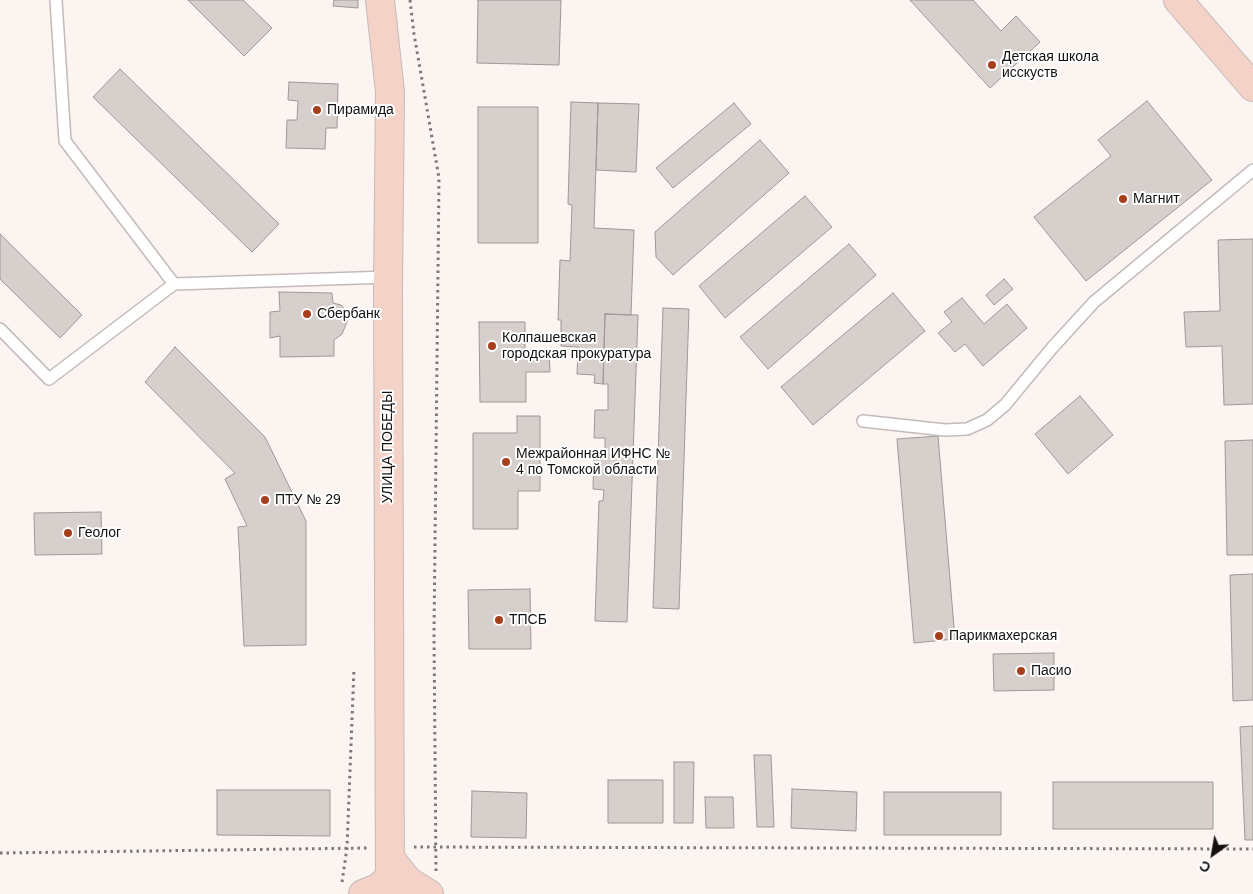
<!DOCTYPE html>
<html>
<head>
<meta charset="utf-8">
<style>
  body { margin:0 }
  #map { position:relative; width:1253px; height:894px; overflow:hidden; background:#fcf4f1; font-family:Arial,sans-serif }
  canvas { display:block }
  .north { position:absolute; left:1188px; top:829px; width:50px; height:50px; -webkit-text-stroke:4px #fff; paint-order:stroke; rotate:212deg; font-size:14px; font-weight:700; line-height:20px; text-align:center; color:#13100f }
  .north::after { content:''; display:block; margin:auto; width:18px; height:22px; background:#13100f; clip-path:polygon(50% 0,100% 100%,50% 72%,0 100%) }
</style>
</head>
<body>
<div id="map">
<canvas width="1253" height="894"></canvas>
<div class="north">С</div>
</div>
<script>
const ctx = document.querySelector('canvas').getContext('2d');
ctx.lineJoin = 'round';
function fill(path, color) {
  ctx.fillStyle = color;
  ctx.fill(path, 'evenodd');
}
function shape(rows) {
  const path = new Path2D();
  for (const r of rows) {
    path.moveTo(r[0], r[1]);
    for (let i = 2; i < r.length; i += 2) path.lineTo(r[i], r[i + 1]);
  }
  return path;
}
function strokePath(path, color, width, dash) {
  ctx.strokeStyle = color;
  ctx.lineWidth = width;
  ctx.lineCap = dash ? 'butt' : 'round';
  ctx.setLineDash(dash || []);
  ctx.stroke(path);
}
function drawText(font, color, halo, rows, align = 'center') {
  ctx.font = font + ' Arial,sans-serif';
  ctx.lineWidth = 4;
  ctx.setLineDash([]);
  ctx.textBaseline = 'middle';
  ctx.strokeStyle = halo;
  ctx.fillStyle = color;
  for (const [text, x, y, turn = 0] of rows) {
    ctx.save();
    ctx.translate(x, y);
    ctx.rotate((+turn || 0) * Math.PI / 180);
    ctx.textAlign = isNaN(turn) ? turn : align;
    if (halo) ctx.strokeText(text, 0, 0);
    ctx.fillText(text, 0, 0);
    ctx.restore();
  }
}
const building = shape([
  [188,0,243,0,272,28,244,56,188,0],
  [334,0,358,0,358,8,333,6,334,0],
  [478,0,561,0,559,65,477,63,478,0],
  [910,0,973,0,1001,31,1016,16,1040,42,990,88,910,0],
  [120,69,279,224,252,252,93,97,120,69],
  [289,82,338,84,337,128,326,128,325,149,286,148,287,120,297,120,298,101,288,100,289,82],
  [1147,101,1212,180,1086,281,1034,217,1111,156,1098,140,1147,101],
  [571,102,598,103,594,228,634,230,631,315,605,314,603,384,594,383,595,375,577,374,578,347,561,346,561,320,558,320,560,260,570,261,572,205,568,204,571,102],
  [598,103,639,104,636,172,596,170,598,103],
  [734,103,751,124,673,188,656,168,734,103],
  [478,107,538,107,538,243,478,243,478,107],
  [760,140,789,173,673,275,656,257,655,232,760,140],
  [805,196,832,227,725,318,699,286,805,196],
  [0,234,82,315,60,338,0,279,0,234],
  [1253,239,1253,404,1224,405,1222,346,1186,347,1184,312,1220,311,1218,240,1253,239],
  [849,244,876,275,768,369,740,337,849,244],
  [1004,279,1013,289,994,305,986,295,1004,279],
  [279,292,332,293,333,303,341,305,347,312,347,322,342,334,334,340,334,356,280,357,280,336,270,338,270,312,280,311,279,292],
  [893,293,925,331,813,425,781,387,893,293],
  [962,298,984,324,1007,304,1027,328,983,366,965,344,955,352,938,333,952,322,944,312,962,298],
  [663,308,689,309,679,609,653,608,663,308],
  [605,314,638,315,627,622,595,621,599,501,603,501,604,490,593,489,594,453,605,454,605,438,594,438,595,410,608,410,608,384,603,384,605,314],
  [479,322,525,322,525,350,549,350,550,372,526,372,526,402,480,402,479,322],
  [175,347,265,437,306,521,306,645,244,646,238,527,247,526,225,479,235,473,145,382,175,347],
  [1080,396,1113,435,1068,474,1035,434,1080,396],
  [517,416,540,416,540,491,518,491,518,529,473,529,473,433,517,433,517,416],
  [938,436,955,639,914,643,897,439,938,436],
  [1253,440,1253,555,1227,555,1225,441,1253,440],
  [101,512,102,554,35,555,34,513,101,512],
  [1253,574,1253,700,1233,701,1230,575,1253,574],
  [530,589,531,649,469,649,468,590,530,589],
  [1054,653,1054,690,994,691,993,654,1054,653],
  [1253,726,1253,840,1245,840,1240,727,1253,726],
  [754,755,771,755,774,827,757,827,754,755],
  [674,762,694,762,693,823,674,823,674,762],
  [608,780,663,780,663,823,608,823,608,780],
  [1053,782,1213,782,1213,829,1053,829,1053,782],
  [792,789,857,792,856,831,791,828,792,789],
  [217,790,330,790,330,836,217,835,217,790],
  [472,791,527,793,526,838,471,837,472,791],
  [884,792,1001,792,1001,835,884,835,884,792],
  [705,797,733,797,734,828,706,828,705,797]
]);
const path = shape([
  [410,0,414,34,439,178,434,634,436,871],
  [414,847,1253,849],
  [0,853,367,848],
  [342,882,347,848,354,668]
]);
const lane = shape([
  [56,0,65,141,174,284],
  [0,329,49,379,174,284,388,277],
  [863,421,945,430,967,429,987,420,1005,405,1052,348,1094,302,1253,170]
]);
const secondary = shape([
  [380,0,390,92,388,287,390,894],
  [1178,0,1253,87],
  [390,858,408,881,429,894],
  [363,894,378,888,390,877]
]);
const markers = [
  [992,65,5,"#a63f1e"],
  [317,110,5,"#a63f1e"],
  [1123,199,5,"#a63f1e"],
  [307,314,5,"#a63f1e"],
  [492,346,5,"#a63f1e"],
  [506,462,5,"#a63f1e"],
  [265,500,5,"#a63f1e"],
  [68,533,5,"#a63f1e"],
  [499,620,5,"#a63f1e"],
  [939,636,5,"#a63f1e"],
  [1021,671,5,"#a63f1e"]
];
const poiNames = [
  ["Детская школа",1002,57],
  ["исскуств",1002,73],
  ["Пирамида",327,110],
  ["Магнит",1133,199],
  ["Сбербанк",317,314],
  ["Колпашевская",502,338],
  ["городская прокуратура",502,354],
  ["Межрайонная ИФНС №",516,454],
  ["4 по Томской области",516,470],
  ["ПТУ № 29",275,500],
  ["Геолог",78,533],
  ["ТПСБ",509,620],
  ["Парикмахерская",949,636],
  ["Пасио",1031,671]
];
const streetNames = [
  ["УЛИЦА ПОБЕДЫ",388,447,-90]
];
fill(building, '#d7cfcc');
strokePath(building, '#9f9795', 1);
strokePath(lane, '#c3bbb9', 14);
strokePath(secondary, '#c3bbb9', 30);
strokePath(path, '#7d7876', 3, [2.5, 4]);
strokePath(lane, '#fff', 11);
strokePath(secondary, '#f4d2c8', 28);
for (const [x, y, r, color] of markers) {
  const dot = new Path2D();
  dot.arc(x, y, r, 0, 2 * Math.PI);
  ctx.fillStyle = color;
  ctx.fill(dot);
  strokePath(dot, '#fff', 2);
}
drawText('14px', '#13100f', '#fff', poiNames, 'left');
drawText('14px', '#13100f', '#fff', streetNames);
</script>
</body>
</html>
